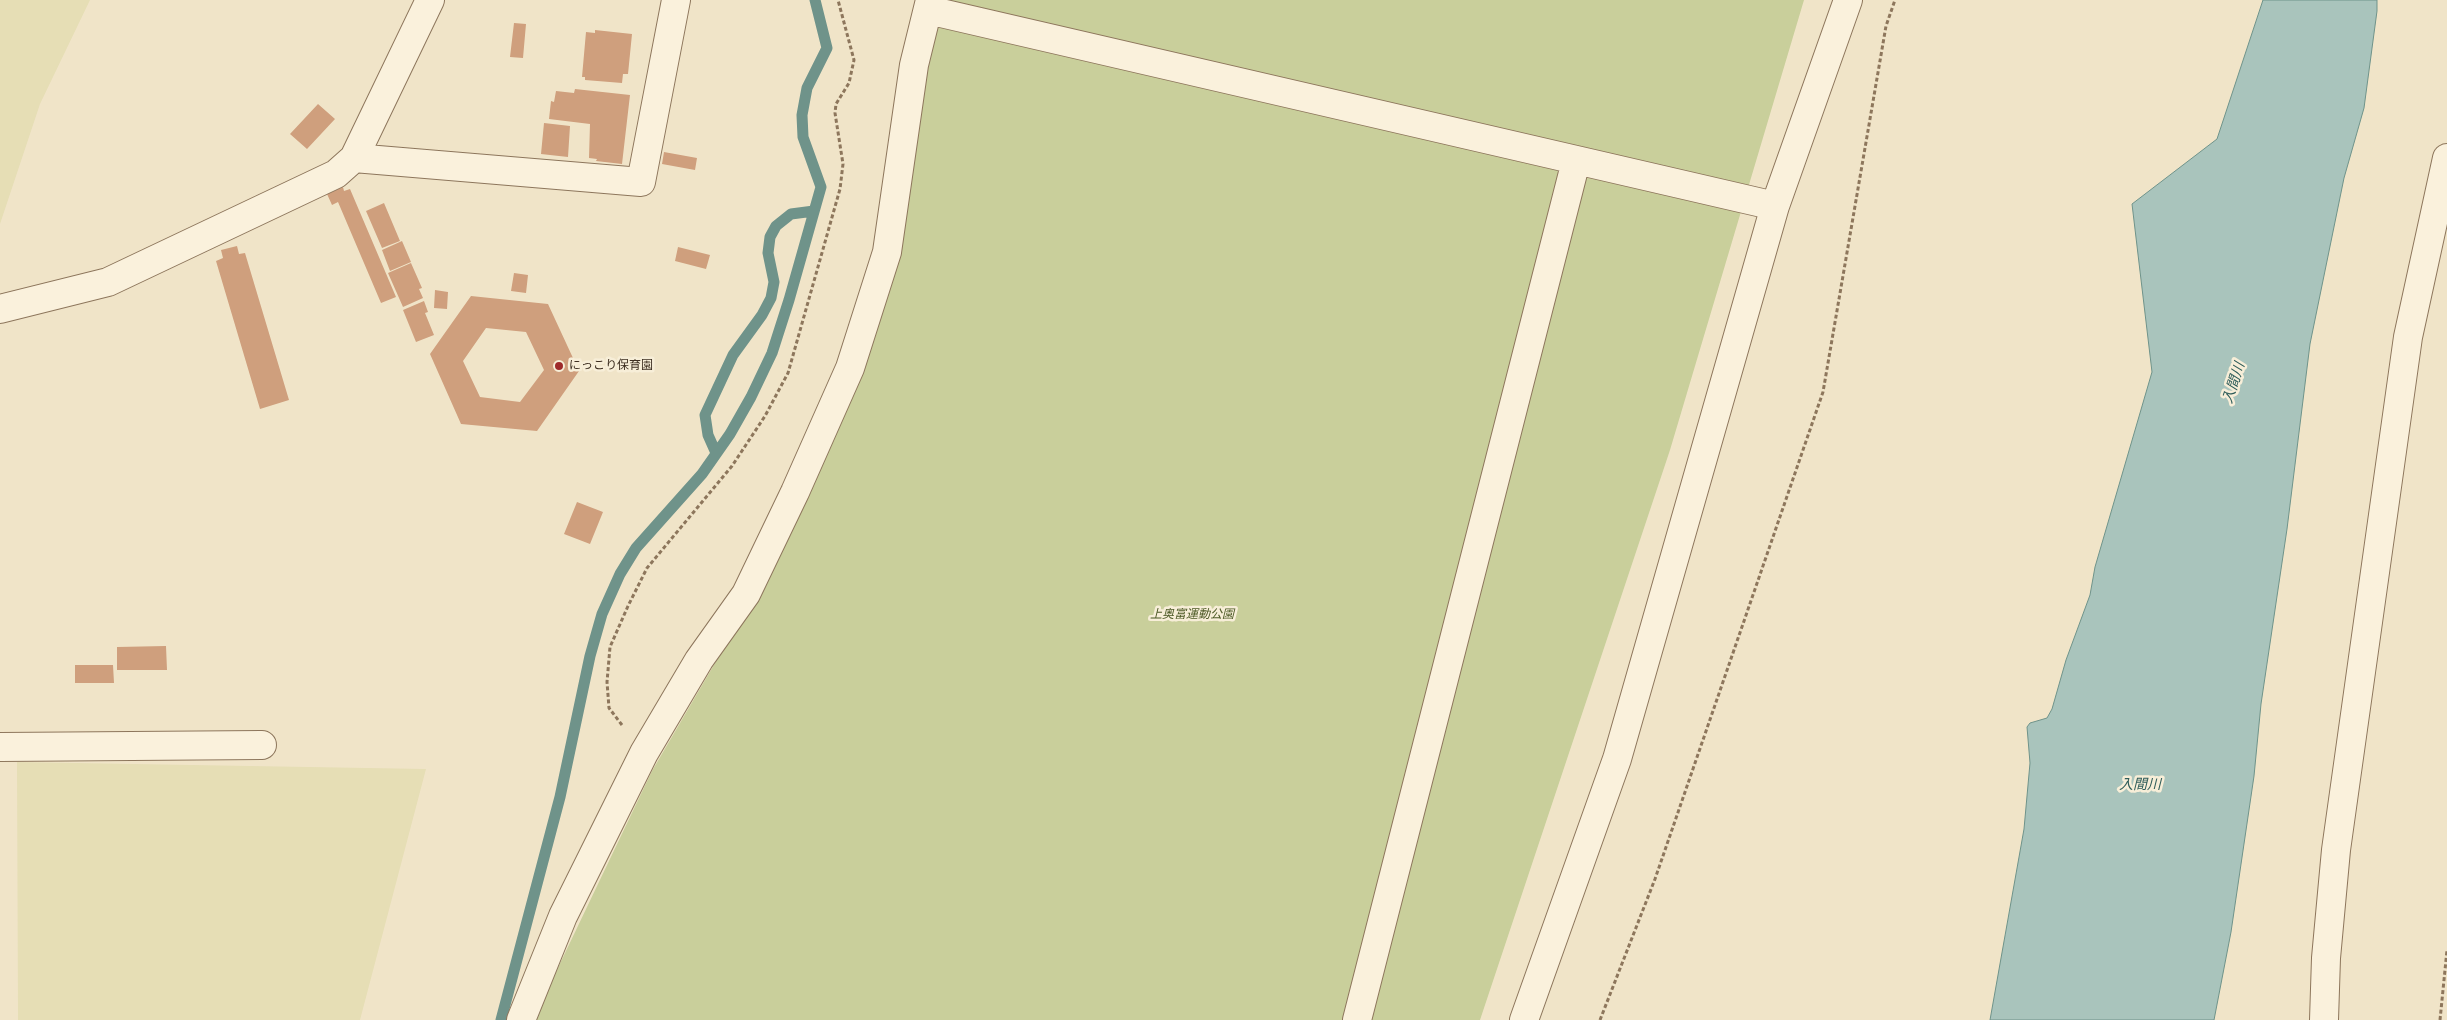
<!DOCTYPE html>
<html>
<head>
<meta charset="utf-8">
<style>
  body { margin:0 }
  canvas { display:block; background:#f0e4c8 }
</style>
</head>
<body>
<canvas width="2447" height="1020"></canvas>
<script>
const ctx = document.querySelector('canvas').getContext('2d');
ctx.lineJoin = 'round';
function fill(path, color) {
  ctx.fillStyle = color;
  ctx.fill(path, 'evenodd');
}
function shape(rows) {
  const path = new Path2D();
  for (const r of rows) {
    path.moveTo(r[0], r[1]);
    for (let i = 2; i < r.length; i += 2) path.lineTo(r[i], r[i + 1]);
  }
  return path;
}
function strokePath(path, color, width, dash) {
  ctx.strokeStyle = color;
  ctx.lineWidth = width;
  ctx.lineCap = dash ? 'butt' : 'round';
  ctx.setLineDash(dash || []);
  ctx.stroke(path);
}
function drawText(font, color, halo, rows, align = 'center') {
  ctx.font = font + ' Lora,"Noto Sans JP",serif';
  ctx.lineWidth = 5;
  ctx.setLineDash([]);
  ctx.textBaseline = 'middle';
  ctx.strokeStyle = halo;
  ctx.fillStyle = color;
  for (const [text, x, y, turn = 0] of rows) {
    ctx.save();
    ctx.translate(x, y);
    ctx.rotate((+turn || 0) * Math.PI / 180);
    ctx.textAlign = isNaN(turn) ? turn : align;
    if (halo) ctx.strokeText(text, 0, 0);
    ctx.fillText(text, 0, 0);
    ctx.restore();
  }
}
const farmland = shape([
  [0,0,90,0,40,104,0,224],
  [17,762,426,769,360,1020,18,1020]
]);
const green = shape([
  [947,0,1804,0,1670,450,1480,1020,533,1020,652,771,753,598,853,394,931,42]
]);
const water = shape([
  [2263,0,2377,0,2377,11,2364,108,2344,178,2310,344,2287,529,2261,704,2254,776,2231,932,2214,1020,1990,1020,2024,829,2030,763,2027,727,2030,723,2047,718,2052,709,2066,660,2090,595,2095,567,2152,372,2132,204,2217,139,2263,0]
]);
const stream = shape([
  [716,453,708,435,705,415,733,355,762,315,771,298,774,282,768,253,770,237,776,226,791,214,814,211],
  [501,1020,560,797,590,656,602,614,620,574,636,548,702,474,730,434,751,397,772,353,789,300,821,187,803,137,802,115,807,88,827,48,815,0]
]);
const building = shape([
  [514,23,526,24,523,58,510,57],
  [595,30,632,34,628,74,623,74,622,83,585,80,585,77,582,77,586,32,595,33],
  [575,89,630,95,622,164,596,161,597,159,589,158,590,124,549,119,551,101,554,102,556,91,574,93],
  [318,104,335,119,307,149,290,134],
  [544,123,570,126,568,157,541,154],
  [664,152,697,158,695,170,662,164],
  [343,187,344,191,350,189,396,297,381,303,338,202,332,205,327,194],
  [384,203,400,241,382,248,366,211],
  [402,241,411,262,390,271,382,250],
  [237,246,239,254,245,253,289,400,260,409,216,261,223,258,221,250],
  [678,247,710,255,706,269,675,261],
  [411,263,422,288,419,289,423,298,403,307,388,273],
  [514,273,528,275,526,293,511,291],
  [435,290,448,292,447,309,434,308],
  [471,296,548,304,579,371,537,431,461,424,430,354],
  [486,328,526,332,544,370,520,402,480,397,463,361],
  [424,301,428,312,425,313,434,335,416,342,403,310],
  [577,502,603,512,590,544,564,534],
  [166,646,167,670,117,670,117,647],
  [75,665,113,665,114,683,75,683]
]);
const path = shape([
  [622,725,609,708,607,682,610,647,628,606,647,568,732,466,765,416,788,373,840,189,843,164,835,113,836,104,849,83,854,60,838,0],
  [1600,1020,1655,879,1823,392,1886,26,1895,0],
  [2440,1020,2447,950]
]);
const minor = shape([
  [928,10,1775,206],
  [354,158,641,182,676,0],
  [0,309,108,282,336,174,354,158,430,0],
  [0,747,262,745],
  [521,1020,563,916,644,753,699,660,746,594,795,492,850,368,887,252,914,65,930,0],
  [1357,1020,1576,161],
  [1524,1020,1617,759,1775,206,1848,0],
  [2324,1020,2326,958,2336,850,2408,337,2447,158]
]);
const markers = [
  [559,366,5,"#9e2a2b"]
];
const poiNames = [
  ["にっこり保育園",569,366]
];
const parkNames = [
  ["上奥富運動公園",1192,615]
];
const waterNames = [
  ["入間川",2234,383,-72],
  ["入間川",2140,785]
];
fill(farmland, '#e6deb5');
fill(green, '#c9cf9b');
fill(water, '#a9c4bc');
strokePath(water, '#6f938a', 1);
strokePath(stream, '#6f938a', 11);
fill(building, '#cf9f7d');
strokePath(minor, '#8d765c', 30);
strokePath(path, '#8d765c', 3, [4, 2.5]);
strokePath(minor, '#faf1dc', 28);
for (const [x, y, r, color] of markers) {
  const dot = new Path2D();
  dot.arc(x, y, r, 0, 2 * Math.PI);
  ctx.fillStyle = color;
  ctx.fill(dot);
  strokePath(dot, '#f7eed8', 2);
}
drawText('12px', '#3d2e20', '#f7eed8', poiNames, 'left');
drawText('italic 12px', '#4d5a26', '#f7eed8', parkNames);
drawText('italic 14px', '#2f5d5a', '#f7eed8', waterNames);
</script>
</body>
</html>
